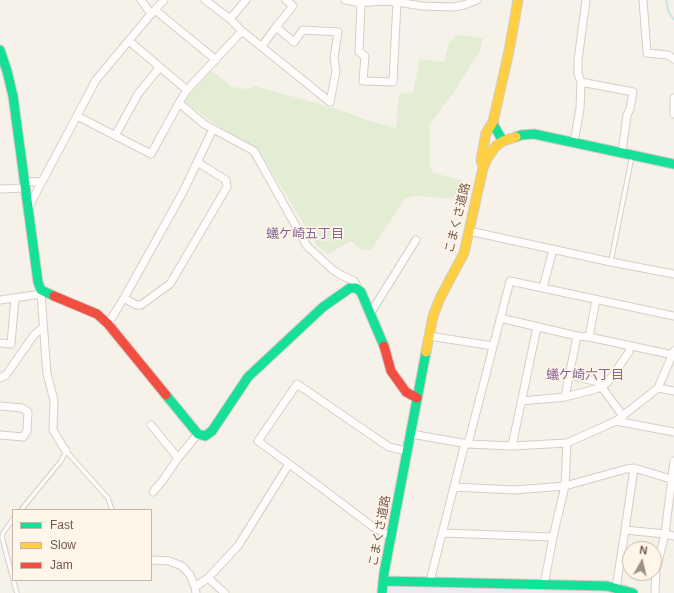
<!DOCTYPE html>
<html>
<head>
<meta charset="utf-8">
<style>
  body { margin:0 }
  #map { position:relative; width:674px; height:593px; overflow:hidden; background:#f6f1e9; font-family:Arial,sans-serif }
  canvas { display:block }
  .legend { position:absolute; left:12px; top:509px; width:140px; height:72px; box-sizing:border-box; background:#fff6e9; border:1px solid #c7b7a9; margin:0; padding:5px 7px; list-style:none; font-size:12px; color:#73584a }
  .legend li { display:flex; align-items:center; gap:8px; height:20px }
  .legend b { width:20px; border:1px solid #c7b7a9 }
  .north { position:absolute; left:622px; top:541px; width:40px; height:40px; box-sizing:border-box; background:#fff6e9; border:1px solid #c7b7a9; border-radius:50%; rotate:8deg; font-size:11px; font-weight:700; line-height:16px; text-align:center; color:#73584a }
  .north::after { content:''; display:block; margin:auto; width:14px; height:18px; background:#a18e82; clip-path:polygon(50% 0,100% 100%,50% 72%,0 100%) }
</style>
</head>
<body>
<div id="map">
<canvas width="674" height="593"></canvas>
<ul class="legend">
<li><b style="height:5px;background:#16e098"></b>Fast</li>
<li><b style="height:5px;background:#ffcf43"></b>Slow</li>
<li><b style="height:5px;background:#f24e42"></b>Jam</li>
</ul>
<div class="north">N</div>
</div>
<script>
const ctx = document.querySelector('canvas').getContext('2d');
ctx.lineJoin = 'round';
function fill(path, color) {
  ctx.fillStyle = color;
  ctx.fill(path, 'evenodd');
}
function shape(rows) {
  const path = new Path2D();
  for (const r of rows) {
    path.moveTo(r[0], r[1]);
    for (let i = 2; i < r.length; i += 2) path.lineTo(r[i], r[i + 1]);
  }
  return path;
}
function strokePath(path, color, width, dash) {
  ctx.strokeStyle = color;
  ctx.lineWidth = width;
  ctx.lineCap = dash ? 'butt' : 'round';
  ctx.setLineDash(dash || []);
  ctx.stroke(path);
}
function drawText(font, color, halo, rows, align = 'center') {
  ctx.font = font + ' Arial,"Noto Sans JP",sans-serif';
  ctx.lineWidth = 3.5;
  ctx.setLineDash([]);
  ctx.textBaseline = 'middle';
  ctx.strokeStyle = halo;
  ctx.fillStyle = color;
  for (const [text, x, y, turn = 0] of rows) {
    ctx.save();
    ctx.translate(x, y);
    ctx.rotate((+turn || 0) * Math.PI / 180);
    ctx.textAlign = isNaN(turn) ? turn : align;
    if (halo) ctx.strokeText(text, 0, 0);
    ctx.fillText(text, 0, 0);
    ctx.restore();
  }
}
const education = shape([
  [391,586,607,590,620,593,388,593,389,588]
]);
const green = shape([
  [457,35,483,38,480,51,453,93,429,125,430,155,429,165,433,173,462,180,461,199,413,196,405,199,371,250,361,250,351,241,328,254,318,247,258,149,217,125,183,101,212,71,232,87,248,89,255,86,337,109,367,120,396,128,399,94,413,92,420,59,444,62,449,43]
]);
const stream = shape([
  [666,0,669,13,674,20]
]);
const lane = shape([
  [611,261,632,156],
  [21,510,61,461,66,451,108,498,112,510],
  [13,519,3,533,2,537,14,583,17,593]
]);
const street = shape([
  [141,0,151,14],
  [205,0,230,19,242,31,330,102,336,71,334,58,338,32,303,30,294,42,276,27,293,6,286,0],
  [345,0,361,3,384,1,397,2,422,6,453,7,464,5,477,0],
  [643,0,647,53,668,55,674,59],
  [361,3,359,52,365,56,363,81,393,82,397,2],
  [155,10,216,60],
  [230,19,246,0],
  [129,41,187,90],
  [262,46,276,27],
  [581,82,633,92,630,109,627,115,622,152],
  [674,98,674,114],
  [179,103,204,124,254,151,307,246,333,270,341,275,354,281,356,284,356,288],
  [77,116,151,154,179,103,187,90,242,31],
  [115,136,138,94,160,67],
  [574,142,580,109,581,82,578,74,578,60,586,0],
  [24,181,36,182,42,181],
  [0,189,25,188],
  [28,208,96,80,151,14,164,0],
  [469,231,611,262,674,274],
  [543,288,553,249],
  [43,291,41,294,47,374,54,400,53,430,62,445,66,451],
  [124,298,136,305,141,305,170,284,227,187,226,180,197,162],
  [0,300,41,294],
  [370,314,416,240],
  [500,318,577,336,589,337,674,355],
  [108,324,124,298,183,192,213,129],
  [429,336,493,346],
  [589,337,596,300],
  [0,343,11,344,15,298],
  [570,375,598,382,623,416],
  [0,378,6,375,34,335,43,327],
  [658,388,674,391],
  [565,397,577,336],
  [521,401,565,397,596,389,602,387,608,382,629,352,630,346],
  [0,406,22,408,28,412,27,431,23,437,0,435],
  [616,421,674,432],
  [151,425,178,458],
  [411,434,468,444,512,446,567,443,616,421,658,388,674,351],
  [468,444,510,281,674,316],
  [512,446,537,327],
  [454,487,514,490,565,486,626,469,634,468,674,480],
  [153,492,163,480,178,458,198,434],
  [625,530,665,534,674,536],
  [443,533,553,537],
  [386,534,373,527,323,489,258,441,297,384,389,447,407,451],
  [151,560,169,561,182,566,190,575,195,587,196,593],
  [208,578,225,593],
  [430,581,465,443],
  [544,585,553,537,565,486,567,443],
  [195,587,208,578,238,546,289,464],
  [616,588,625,530,634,468],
  [655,593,656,570,665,534,674,461]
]);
const fast = shape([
  [0,50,7,71,13,96,38,282,41,290,54,296],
  [493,122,494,126,503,141],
  [516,137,521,135,534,134,674,164],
  [166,395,198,434,205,436,212,431,248,377,323,307,350,288,356,288,361,292,384,346],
  [383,581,607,586,633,593],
  [382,593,384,573,426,352]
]);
const slow = shape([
  [482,164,481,160,486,133,493,122,509,51,518,0],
  [426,352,433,316,440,298,464,253,483,168,488,157,496,146,503,141,516,137]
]);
const jam = shape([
  [54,296,97,314,108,324,166,395],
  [384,346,391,371,406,392,417,398]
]);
const streetNames = [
  ["こまくさ道路",458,218,-76],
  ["こまくさ道路",380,531,-79]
];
const neighbourhoodNames = [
  ["蟻ケ崎五丁目",305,234],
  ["蟻ケ崎六丁目",585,375]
];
fill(education, '#f2e8f1');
fill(green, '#e2edd4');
strokePath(stream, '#cbe4e6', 2);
strokePath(lane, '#d5cec7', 5.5);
strokePath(street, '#d5cec7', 9);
strokePath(fast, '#d4cdc6', 11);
strokePath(slow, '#d4cdc6', 11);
strokePath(jam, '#d4cdc6', 11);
strokePath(lane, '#fefdfc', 3.5);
strokePath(street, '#fefdfc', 7);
strokePath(fast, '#16e098', 9);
strokePath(slow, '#ffcf43', 9);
strokePath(jam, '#f24e42', 9);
drawText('12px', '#73584a', '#fff6e9', streetNames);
drawText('13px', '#856596', '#fff6e9', neighbourhoodNames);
</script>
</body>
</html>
